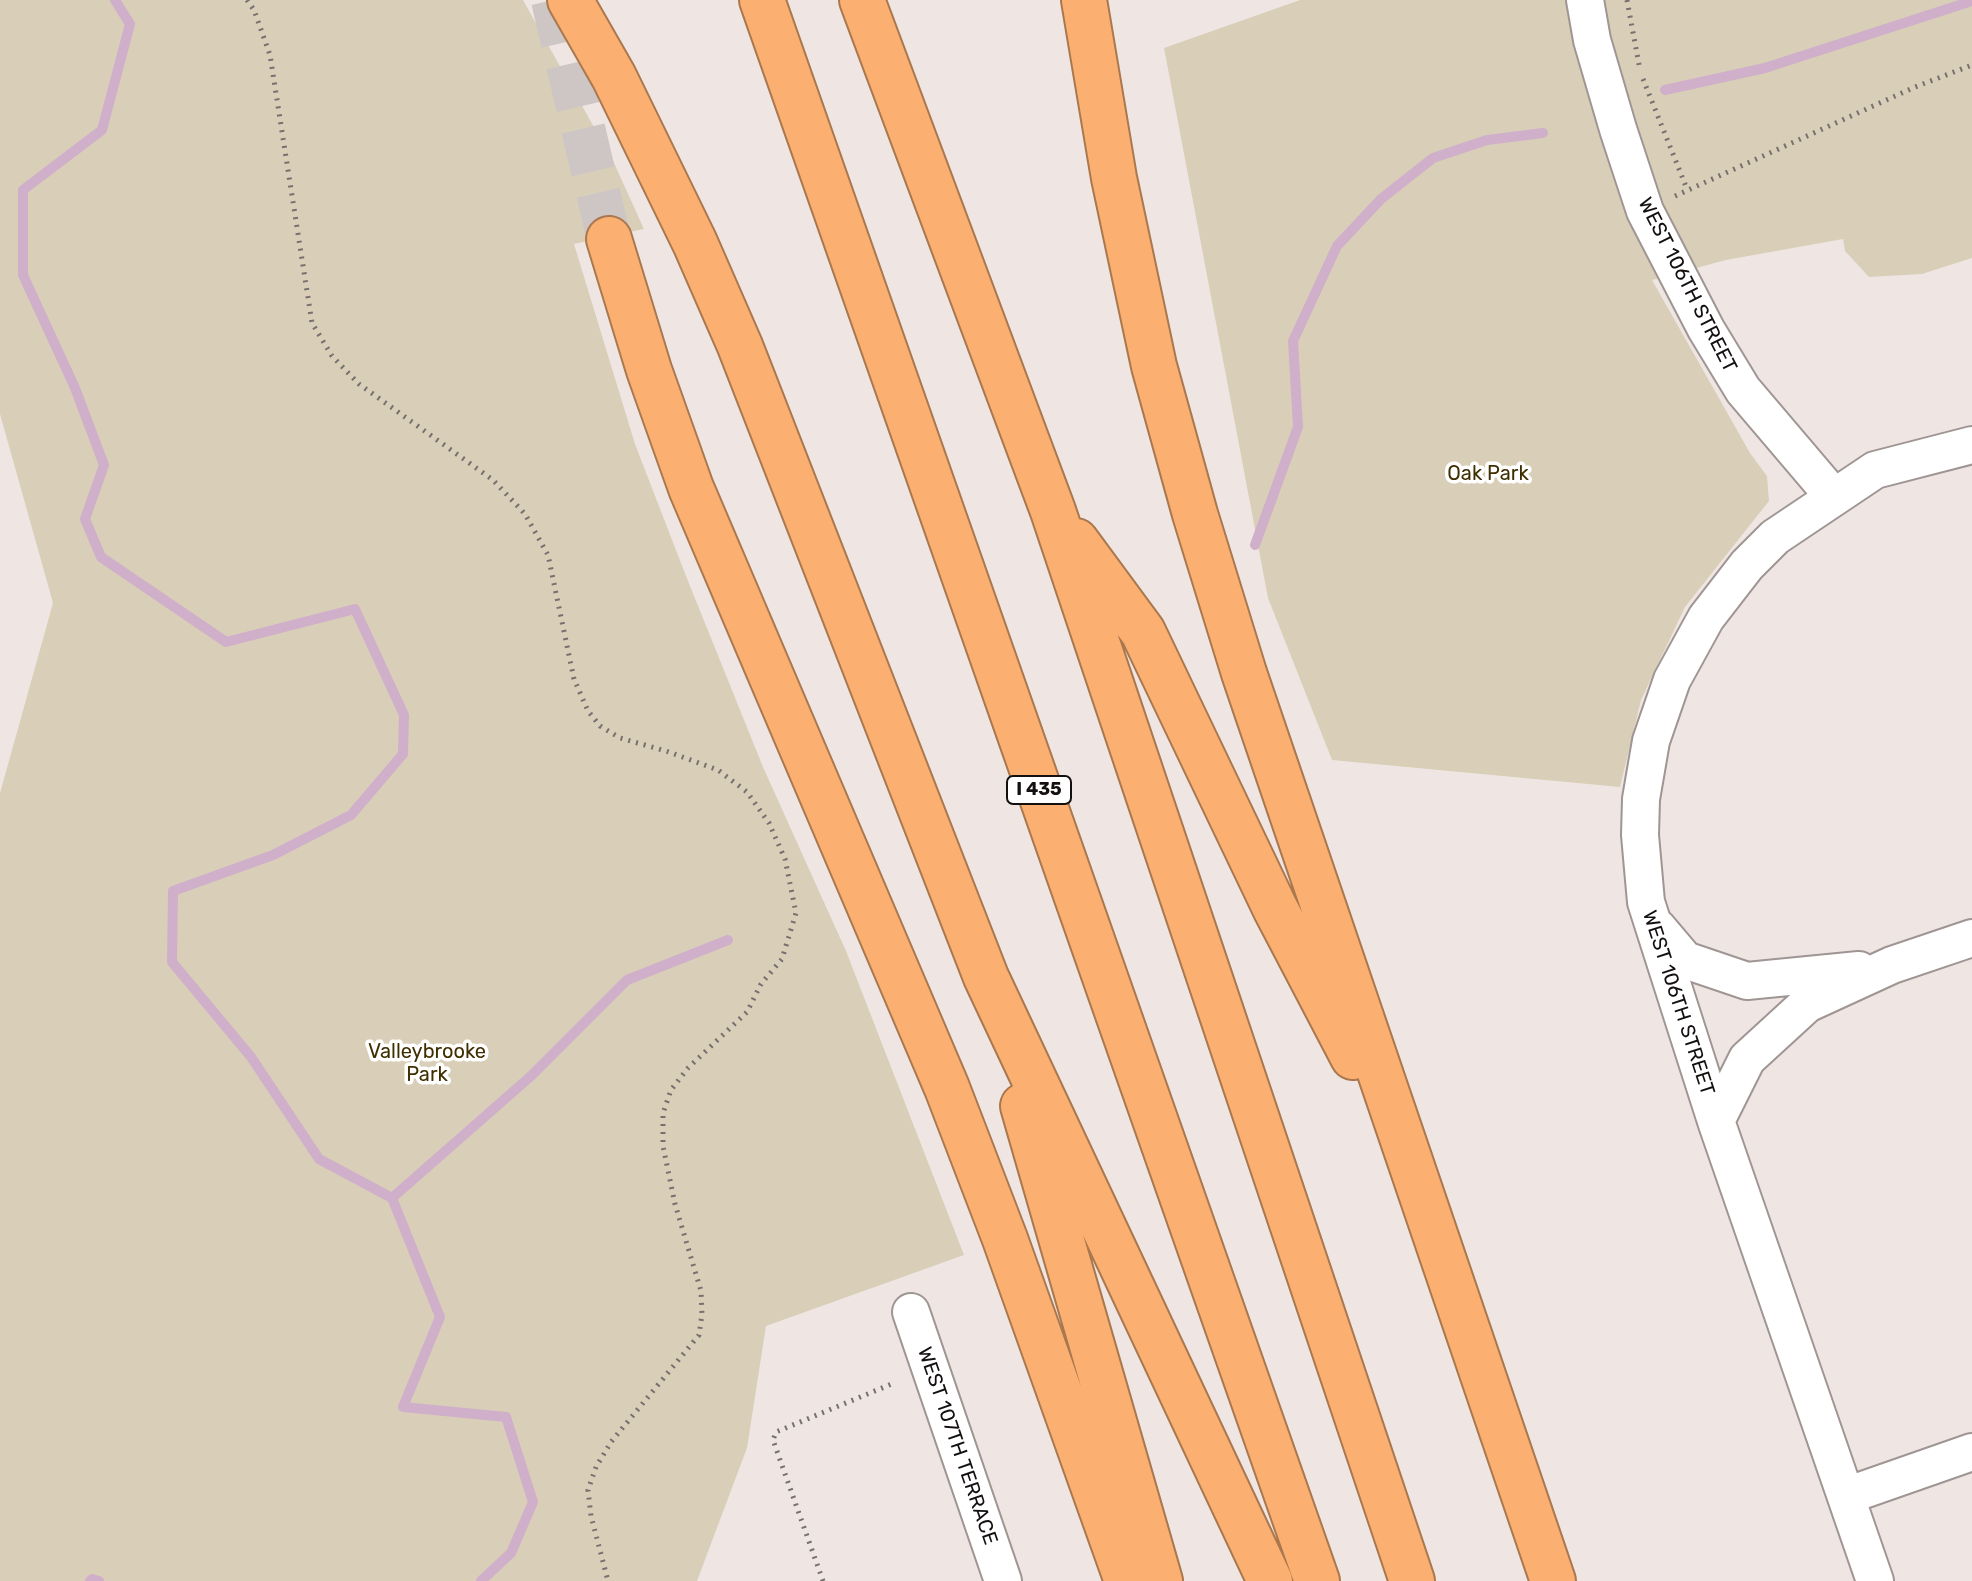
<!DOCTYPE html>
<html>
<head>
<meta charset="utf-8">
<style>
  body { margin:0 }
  canvas { display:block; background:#efe6e4 }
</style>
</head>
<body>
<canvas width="1972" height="1581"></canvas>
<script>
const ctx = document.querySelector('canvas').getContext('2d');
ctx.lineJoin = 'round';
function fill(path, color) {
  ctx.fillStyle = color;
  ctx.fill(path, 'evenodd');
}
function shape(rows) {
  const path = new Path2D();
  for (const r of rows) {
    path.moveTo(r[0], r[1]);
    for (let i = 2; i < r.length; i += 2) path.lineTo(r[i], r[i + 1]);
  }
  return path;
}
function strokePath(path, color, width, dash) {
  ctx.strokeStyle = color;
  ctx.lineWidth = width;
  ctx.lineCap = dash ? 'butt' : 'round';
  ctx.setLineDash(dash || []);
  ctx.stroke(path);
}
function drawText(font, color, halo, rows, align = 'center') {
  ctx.font = font + ' Rubik,sans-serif';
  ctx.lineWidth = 7;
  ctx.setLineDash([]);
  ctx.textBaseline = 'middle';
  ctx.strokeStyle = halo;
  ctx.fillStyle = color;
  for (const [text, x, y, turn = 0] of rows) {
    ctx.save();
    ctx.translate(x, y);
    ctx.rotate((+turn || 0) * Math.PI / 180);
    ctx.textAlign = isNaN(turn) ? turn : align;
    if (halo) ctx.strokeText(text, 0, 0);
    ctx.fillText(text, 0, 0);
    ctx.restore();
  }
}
const green = shape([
  [0,0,523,0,614,163,644,229,574,244,635,444,686,576,763,767,846,951,964,1255,766,1326,747,1448,697,1581,0,1581,0,793,53,603,0,414],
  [1300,0,1972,0,1972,258,1922,274,1869,277,1845,251,1843,239,1726,260,1652,280,1750,453,1767,476,1769,501,1685,607,1641,700,1620,787,1332,760,1268,598,1164,48]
]);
const stream = shape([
  [115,0,130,24,102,130,23,190,23,275,75,388,104,465,85,519,101,557,226,642,355,609,404,715,403,754,351,815,273,855,173,891,172,962,251,1057,319,1159,392,1198,440,1317,403,1407,506,1417,533,1502,511,1553,481,1581],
  [1665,90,1765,68,1972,1],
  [1255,545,1298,427,1293,341,1337,246,1381,199,1433,158,1487,140,1543,133],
  [392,1198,531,1076,627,980,728,940],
  [90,1581,92,1579,99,1581]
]);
const motorwayTunnel = shape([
  [553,0,609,239]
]);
const path = shape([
  [247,0,254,10,270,55,312,323,332,356,359,384,493,480,525,514,548,555,574,679,588,711,600,726,620,738,666,751,718,770,747,792,769,823,785,859,796,913,782,959,761,984,747,1012,688,1068,671,1090,663,1113,663,1146,675,1204,701,1291,702,1314,699,1335,611,1442,596,1467,588,1490,591,1516,608,1581],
  [1627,0,1640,70],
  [1643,79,1687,189],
  [1675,196,1915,87,1972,65],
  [823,1581,773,1440,776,1432,894,1383]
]);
const minor = shape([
  [1585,0,1592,40,1618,129,1645,211,1706,329,1743,390,1834,497],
  [1657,927,1685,960,1747,981,1859,970],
  [1716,1121,1747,1059,1807,1004,1892,965,1972,938],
  [911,1312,1003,1581],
  [1846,1496,1972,1452],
  [1875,1581,1716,1121,1646,902,1640,835,1641,799,1651,741,1672,680,1706,618,1747,565,1775,537,1875,470,1972,445]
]);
const motorway = shape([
  [570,0,614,77,695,243,740,346,986,977,1270,1581],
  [762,0,1317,1581],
  [862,0,1053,511,1412,1581],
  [1084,0,1114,178,1154,366,1195,514,1244,673,1553,1581],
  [609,239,649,370,691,488,947,1088,1005,1239,1127,1581],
  [1076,541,1143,632,1275,908,1353,1057],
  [1023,1106,1160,1581]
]);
const shields = [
  [1039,790,64]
];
const shieldNames = [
  ["I 435",1039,790]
];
const streetNames = [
  ["WEST 106TH STREET",1687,285,63],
  ["WEST 106TH STREET",1678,1003,72],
  ["WEST 107TH TERRACE",957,1446,71]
];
const parkNames = [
  ["Oak Park",1488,474],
  ["Valleybrooke",427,1052],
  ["Park",427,1075]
];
fill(green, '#d9cfb8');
strokePath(stream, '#d0afca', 10);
strokePath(motorwayTunnel, '#cec6c4', 44, [44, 22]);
strokePath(minor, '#9f9694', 40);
strokePath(motorway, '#aa784f', 48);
strokePath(path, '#76716f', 5, [2, 6]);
strokePath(minor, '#fff', 36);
strokePath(motorway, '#fbb072', 44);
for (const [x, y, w] of shields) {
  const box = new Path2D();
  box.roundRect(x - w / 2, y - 14, w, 28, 6);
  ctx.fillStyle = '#fff';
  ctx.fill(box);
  strokePath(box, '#13100f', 2);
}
drawText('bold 18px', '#13100f', null, shieldNames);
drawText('20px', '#13100f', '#fff', streetNames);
drawText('20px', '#3f2f00', '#fff', parkNames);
</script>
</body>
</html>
